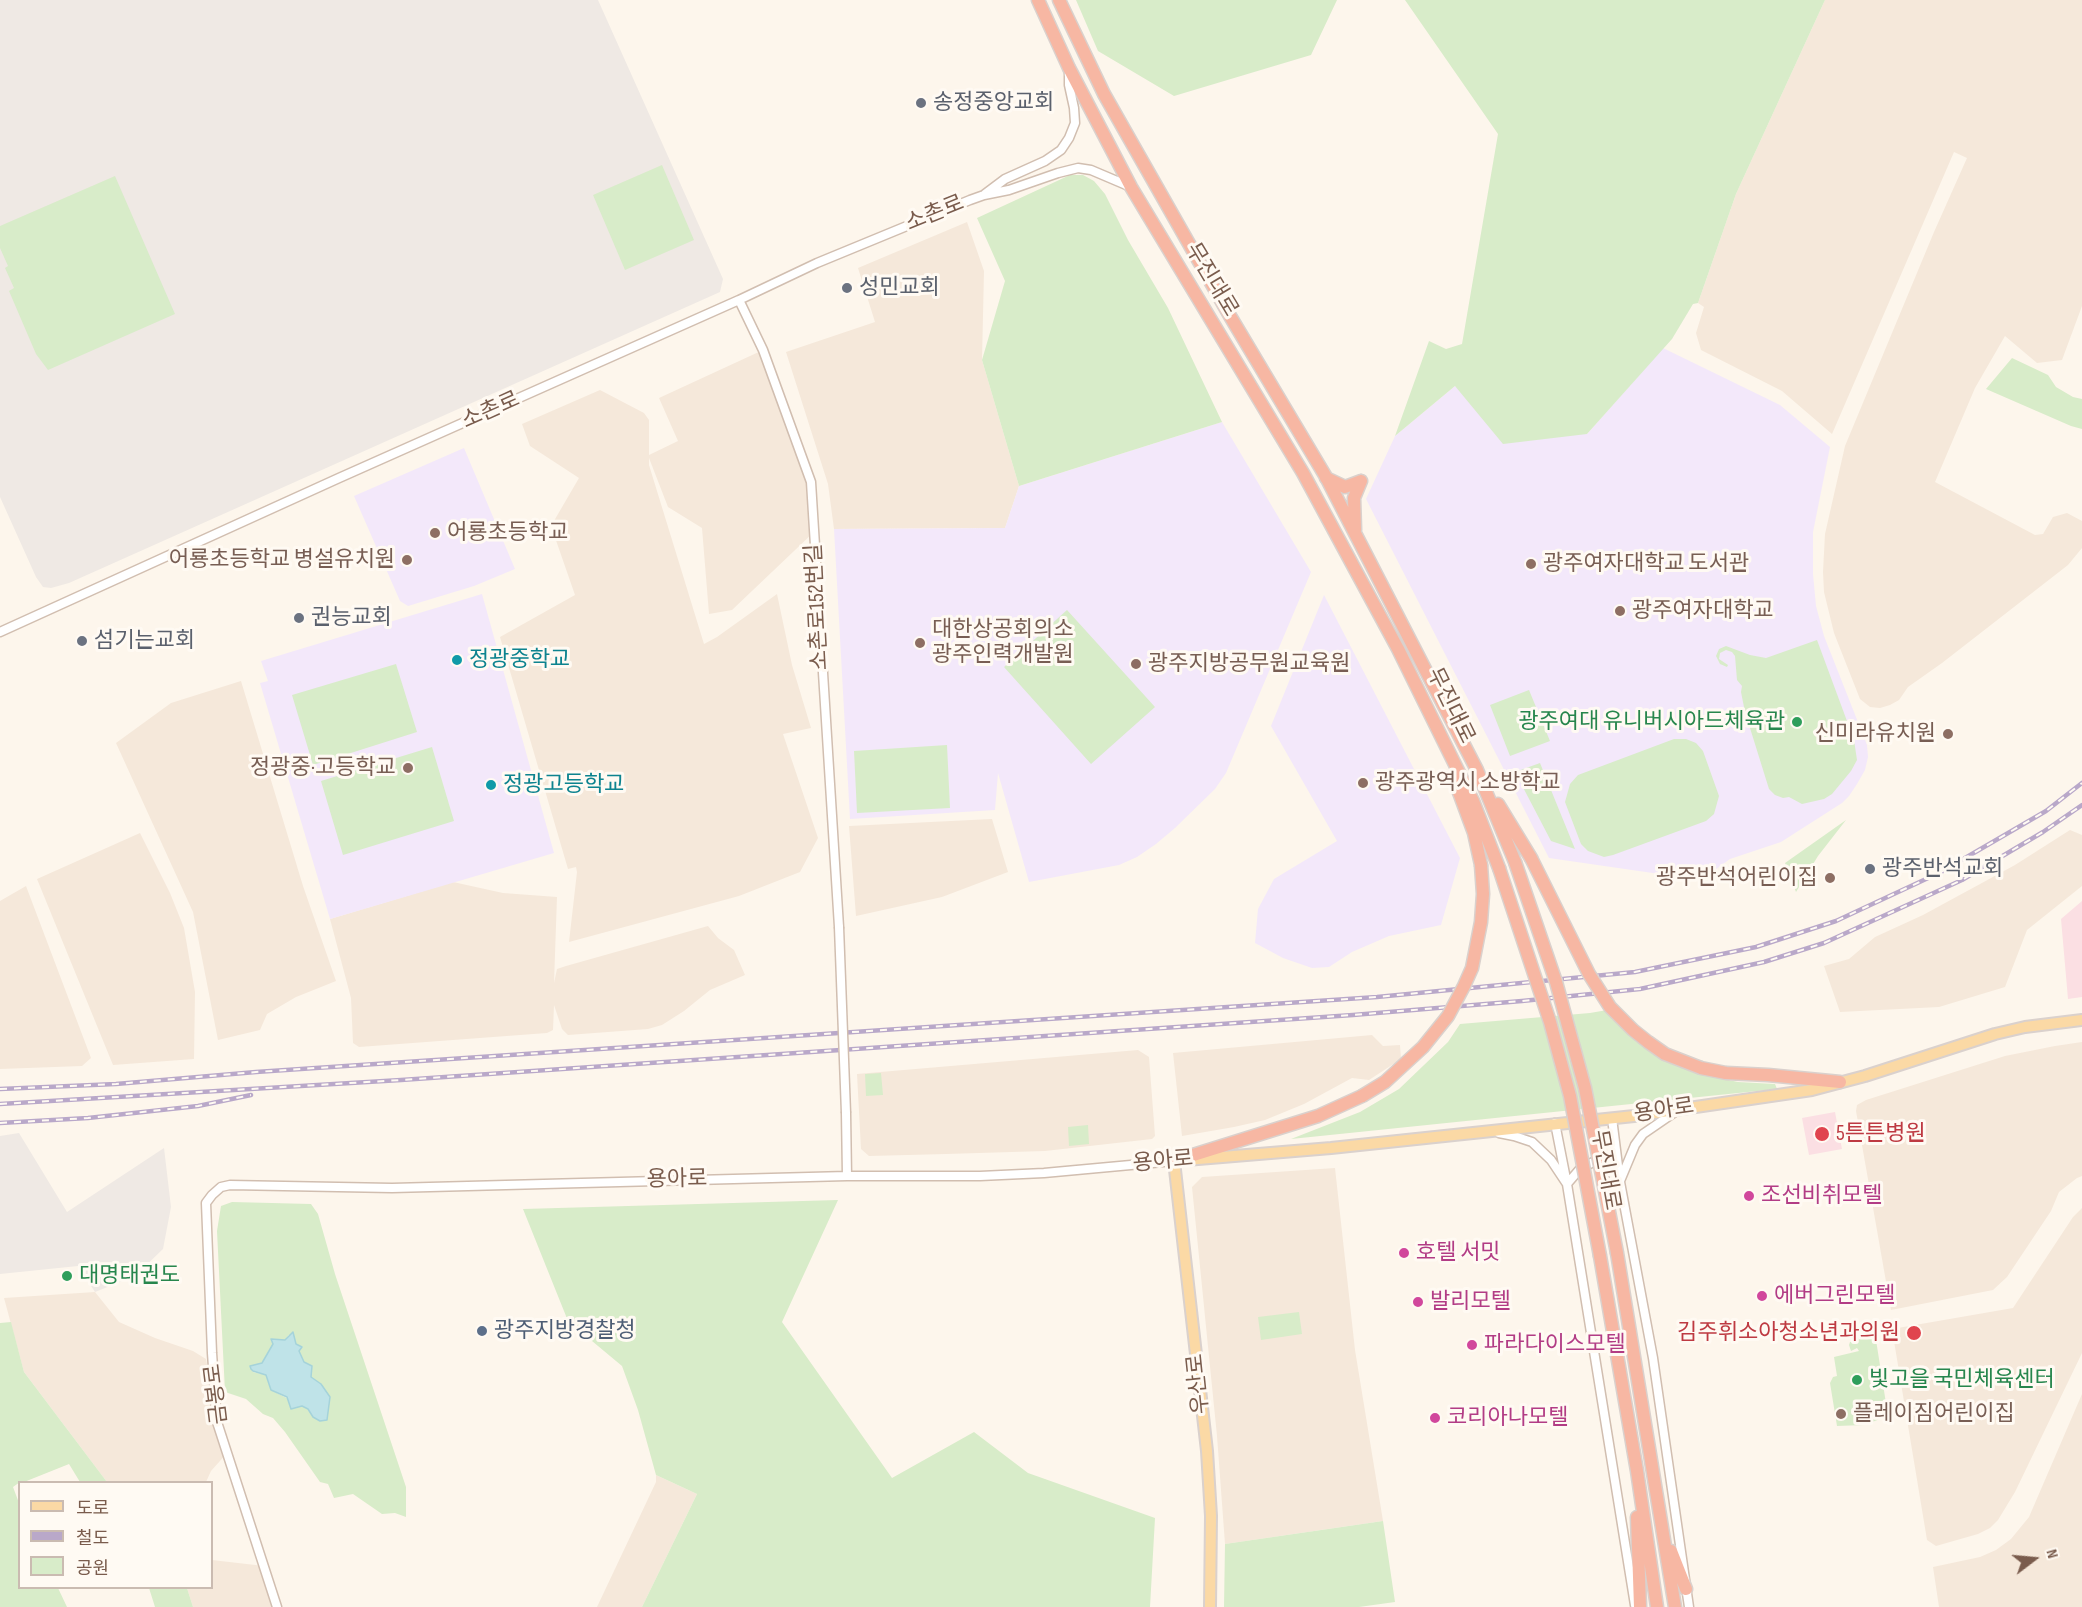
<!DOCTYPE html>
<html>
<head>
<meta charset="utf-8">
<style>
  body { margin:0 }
  #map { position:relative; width:2082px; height:1607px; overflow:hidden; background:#fdf6ec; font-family:"Sofia Sans Condensed","Noto Sans KR",sans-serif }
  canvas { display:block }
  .legend { position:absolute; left:18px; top:1481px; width:195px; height:108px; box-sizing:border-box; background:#fffaf3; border:2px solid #cabbb1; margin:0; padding:8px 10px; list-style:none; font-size:18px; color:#7a5c4d }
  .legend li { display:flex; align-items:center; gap:12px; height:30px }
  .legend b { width:30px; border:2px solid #cabbb1 }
  .north { position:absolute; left:2004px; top:1529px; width:60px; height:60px; -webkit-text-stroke:4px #fffaf3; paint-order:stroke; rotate:74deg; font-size:16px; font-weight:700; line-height:24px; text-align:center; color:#7a5c4d }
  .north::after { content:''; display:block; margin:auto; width:21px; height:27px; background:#7a5c4d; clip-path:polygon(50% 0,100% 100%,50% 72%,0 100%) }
</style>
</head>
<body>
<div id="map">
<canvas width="2082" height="1607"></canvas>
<ul class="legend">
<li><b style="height:8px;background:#fbd9a5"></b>도로</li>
<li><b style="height:8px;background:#b9a8c9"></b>철도</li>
<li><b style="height:16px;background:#d8ecc9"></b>공원</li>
</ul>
<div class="north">N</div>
</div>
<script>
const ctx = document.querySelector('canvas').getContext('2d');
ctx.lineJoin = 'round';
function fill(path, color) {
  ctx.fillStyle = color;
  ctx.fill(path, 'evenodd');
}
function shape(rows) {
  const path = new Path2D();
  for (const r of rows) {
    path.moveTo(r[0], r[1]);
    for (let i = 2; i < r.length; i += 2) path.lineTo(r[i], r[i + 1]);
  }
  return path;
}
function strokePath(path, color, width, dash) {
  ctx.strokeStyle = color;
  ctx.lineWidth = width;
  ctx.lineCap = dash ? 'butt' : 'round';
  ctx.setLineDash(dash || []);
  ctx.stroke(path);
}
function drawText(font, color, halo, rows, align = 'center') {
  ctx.font = font + ' "Sofia Sans Condensed","Noto Sans KR",sans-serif';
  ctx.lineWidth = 6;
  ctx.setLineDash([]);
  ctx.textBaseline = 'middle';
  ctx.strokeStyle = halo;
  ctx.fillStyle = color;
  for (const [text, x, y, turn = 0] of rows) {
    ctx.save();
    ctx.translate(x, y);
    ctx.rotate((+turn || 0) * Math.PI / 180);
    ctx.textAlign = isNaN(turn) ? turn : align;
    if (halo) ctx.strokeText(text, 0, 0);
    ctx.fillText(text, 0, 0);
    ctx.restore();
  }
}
const residential = shape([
  [1825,0,2082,0,2082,306,2062,360,2037,363,2005,336,1975,388,1935,482,2035,535,2043,534,2053,517,2067,513,2082,521,2082,548,2068,565,1942,663,1908,687,1899,700,1890,705,1880,708,1870,707,1860,699,1834,633,1824,592,1823,572,1825,534,1845,446,1934,232,1967,158,1954,152,1832,434,1782,391,1701,350,1696,333,1704,307,1698,303,1736,194],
  [967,222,984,271,982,360,1019,486,1005,528,834,529,828,484,786,352,875,322,858,268],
  [763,350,811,482,814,532,732,610,709,614,702,528,668,507,649,458,649,465,704,644,717,637,777,594,792,665,811,728,783,734,818,838,800,872,739,896,569,942,577,872,576,867,568,869,500,637,575,595,551,526,579,478,530,446,522,424,600,390,644,413,649,420,649,455,678,441,659,398],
  [241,681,303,886,336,981,296,997,267,1014,260,1030,218,1040,193,912,116,743,171,703],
  [992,819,1008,872,942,897,856,916,849,826],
  [2070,830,2082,835,2082,886,2027,930,2005,987,1939,1007,1840,1012,1824,966,1849,959,1875,937,1923,915,2015,865],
  [140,833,170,893,184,928,195,992,194,1059,113,1065,37,879],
  [453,882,503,893,557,897,554,983,557,969,566,966,708,926,718,938,734,950,745,975,710,990,684,1011,662,1025,648,1029,568,1035,562,1029,554,1005,553,1030,547,1033,359,1047,353,1043,351,998,330,919],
  [26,886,91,1058,82,1066,0,1069,0,901],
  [1372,1035,1383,1046,1400,1045,1401,1059,1369,1080,1352,1078,1304,1104,1265,1120,1234,1127,1182,1136,1173,1053],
  [2082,1042,2082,1176,2077,1178,2059,1192,2051,1211,2007,1277,1993,1290,1891,1310,1856,1111,1857,1105,1866,1100,2005,1056,2055,1046],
  [1138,1050,1149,1057,1155,1136,1152,1139,1045,1151,946,1154,869,1156,861,1149,857,1074],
  [1335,1168,1355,1350,1383,1521,1225,1544,1217,1436,1192,1187,1202,1177],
  [2082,1208,2082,1353,2015,1492,1998,1520,1990,1528,1978,1534,1936,1546,1927,1540,1892,1329,2013,1308,2073,1217],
  [95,1292,119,1322,155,1338,193,1351,206,1359,218,1431,228,1452,211,1471,206,1482,107,1482,24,1372,4,1298],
  [2082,1394,2082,1607,1939,1607,1933,1567,1980,1557,1996,1550,2011,1539,2029,1517],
  [656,1475,697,1494,642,1607,597,1607,656,1482],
  [212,1560,264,1566,277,1607,193,1607,187,1588,212,1588]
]);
const industrial = shape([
  [0,0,598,0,723,279,720,292,69,583,51,588,43,587,36,577,0,497],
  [19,1133,67,1212,164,1148,171,1207,163,1249,135,1276,95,1292,78,1266,0,1274,0,1136]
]);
const education = shape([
  [1663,348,1780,405,1830,447,1813,532,1813,574,1816,606,1824,636,1867,745,1868,757,1865,770,1857,784,1849,796,1842,803,1781,842,1730,859,1701,880,1549,858,1366,499,1395,436,1455,386,1587,434],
  [1222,422,1311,572,1226,773,1215,789,1175,828,1156,844,1137,857,1119,865,1029,882,998,773,995,810,850,819,834,529,1005,528,1019,486],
  [464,448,515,569,474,586,408,606,400,601,354,496],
  [482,594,554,853,330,919,260,683,268,681,261,661],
  [1324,595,1460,858,1441,925,1389,936,1352,952,1329,967,1312,968,1283,958,1255,943,1258,909,1274,879,1337,841,1271,726]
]);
const medical = shape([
  [2082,901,2082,997,2068,999,2061,919],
  [1835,1112,1842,1149,1809,1155,1802,1118]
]);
const green = shape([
  [1076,0,1337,0,1311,55,1174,96,1098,51],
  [1405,0,1825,0,1736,194,1698,303,1693,304,1672,339,1587,434,1503,444,1455,386,1395,436,1429,341,1446,349,1462,344,1498,134],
  [662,165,694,240,625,270,593,195],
  [1070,175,1083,175,1094,181,1105,194,1128,240,1168,308,1222,422,1019,486,982,360,1005,281,977,218],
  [115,176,175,314,48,370,36,354,9,291,14,288,5,268,8,266,0,248,0,226],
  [2012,358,2048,375,2056,387,2073,397,2082,399,2082,429,2071,426,1986,389],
  [1067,610,1155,707,1091,764,1004,667],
  [1817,640,1854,740,1857,760,1851,771,1832,794,1824,799,1802,804,1789,797,1783,798,1775,795,1769,789,1745,712,1741,692,1742,686,1737,680,1735,656,1732,652,1726,650,1720,653,1719,659,1728,665,1727,667,1720,664,1716,656,1719,649,1726,646,1750,655,1766,658],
  [396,664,417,732,313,765,292,695],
  [1529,690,1550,741,1510,756,1490,705],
  [1674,739,1686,739,1696,743,1703,751,1719,796,1714,814,1706,821,1613,855,1604,857,1588,851,1581,844,1565,802,1570,784,1578,775],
  [947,745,950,808,857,813,854,751],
  [432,747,454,821,343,855,321,781],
  [1540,763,1575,849,1551,841,1515,772],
  [1846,820,1818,856,1796,892,1785,863],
  [1613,1009,1689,1068,1714,1077,1738,1082,1775,1084,1777,1089,1291,1139,1360,1112,1399,1089,1448,1042,1460,1024,1590,1013],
  [881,1073,883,1095,866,1096,865,1074],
  [1088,1125,1089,1144,1069,1146,1068,1127],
  [838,1200,782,1322,892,1478,974,1432,1028,1473,1155,1518,1150,1607,642,1607,697,1494,656,1475,638,1410,622,1366,568,1321,523,1209],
  [232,1202,311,1204,318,1214,335,1274,406,1487,406,1517,395,1513,382,1514,353,1494,334,1498,328,1484,320,1482,285,1432,273,1418,263,1414,246,1399,225,1392,217,1231,221,1206],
  [289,1335,296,1344,304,1363,312,1366,311,1377,321,1384,328,1409,327,1420,313,1417,308,1409,271,1390,266,1375,253,1372,251,1366,262,1363,273,1344,271,1340,285,1340],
  [1299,1312,1302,1334,1261,1340,1258,1317],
  [11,1322,24,1372,107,1482,80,1482,69,1464,24,1482,20,1482,13,1487,19,1503,20,1588,58,1588,67,1607,0,1607,0,1323],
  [1867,1331,1873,1334,1876,1340,1888,1416,1864,1425,1837,1426,1830,1383,1833,1377,1837,1376,1834,1357,1859,1351,1857,1348,1851,1351,1849,1345,1850,1342,1855,1342,1860,1333],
  [1383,1521,1395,1602,1359,1607,1224,1607,1225,1544],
  [149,1588,187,1588,193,1607,155,1607]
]);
const water = shape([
  [293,1332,296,1344,302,1347,299,1351,304,1362,312,1366,311,1377,321,1384,330,1397,327,1420,320,1421,313,1417,308,1409,302,1406,291,1409,287,1397,271,1390,266,1375,253,1371,251,1369,250,1366,262,1363,273,1344,271,1339,285,1340,293,1332]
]);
const minor = shape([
  [985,194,1005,179,1045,161,1061,150,1069,138,1075,123,1074,108,1069,85,1069,69],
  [739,300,763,350,811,482,839,927],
  [0,632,339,478,739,300,817,263,970,200,984,195,1009,190,1058,173,1078,168,1091,170,1131,187],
  [846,1113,847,1176],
  [1612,1118,1620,1182,1653,1358,1689,1607],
  [1555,1123,1567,1184,1635,1605],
  [1499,1133,1514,1136,1532,1142,1551,1160,1567,1184,1579,1170,1593,1162,1603,1160,1614,1163,1616,1170],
  [1620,1181,1635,1145,1643,1134,1675,1112],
  [277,1607,217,1422,212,1353,206,1203,212,1195,221,1187,230,1185,392,1188,847,1176,980,1176,1044,1173,1174,1161]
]);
const major = shape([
  [1210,1607,1211,1516,1207,1451,1174,1161,1331,1148,1634,1116,1812,1090,1865,1076,1995,1034,2025,1027,2082,1020]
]);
const highway = shape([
  [1038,0,1069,68,1131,187,1303,473,1398,649,1473,801,1499,868],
  [1059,0,1104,94,1230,316,1326,477,1477,770,1515,862],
  [1326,478,1345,487,1361,481],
  [1355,530,1354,498,1361,481],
  [1454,779,1474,833,1481,865],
  [1498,804,1531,858],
  [1701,1068,1726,1073,1768,1075,1840,1082],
  [1174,1161,1318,1116,1362,1096],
  [1617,1253,1675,1607],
  [1600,1256,1637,1471,1657,1607],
  [1637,1517,1640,1607],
  [1671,1551,1686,1589]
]);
const rail = shape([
  [0,1089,116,1084,256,1072,1377,997,1635,972,1756,947,1836,921,1941,872,2046,811,2082,783],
  [0,1104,401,1080,1353,1015,1522,1001,1640,989,1764,962,1824,943,1962,880,2043,832,2082,805],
  [0,1123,88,1118,198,1106,251,1095]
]);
const minorBridge = shape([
  [839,927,846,1113]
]);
const highwayBridge = shape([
  [1531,858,1589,974,1610,1007,1633,1030,1648,1042,1665,1054,1701,1068],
  [1515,862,1556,982,1585,1088,1617,1253],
  [1499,868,1550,1022,1570,1096,1600,1256],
  [1362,1096,1385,1082,1423,1047,1448,1016,1464,986,1472,968,1481,922,1483,894,1481,865]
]);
const markers = [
  [921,103,6,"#6b7280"],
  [847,288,6,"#6b7280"],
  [435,533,6,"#8d6e63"],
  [407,560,6,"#8d6e63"],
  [1531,564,6,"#8d6e63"],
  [1620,611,6,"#8d6e63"],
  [299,618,6,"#6b7280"],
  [82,641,6,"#6b7280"],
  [920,643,6,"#8d6e63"],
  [457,660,6,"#0f9aa8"],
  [1136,664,6,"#8d6e63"],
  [1797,722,6,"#2e9e5b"],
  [1948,734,6,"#8d6e63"],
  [408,768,6,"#8d6e63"],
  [1363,783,6,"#8d6e63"],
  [491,785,6,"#0f9aa8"],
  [1870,869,6,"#6b7280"],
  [1830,878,6,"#8d6e63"],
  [1822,1134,8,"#e0444e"],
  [1749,1196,6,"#d1479c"],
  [1404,1253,6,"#d1479c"],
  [67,1276,6,"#2e9e5b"],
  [1762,1296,6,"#d1479c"],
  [1418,1302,6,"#d1479c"],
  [482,1331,6,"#5c6f8a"],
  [1914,1333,8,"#e0444e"],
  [1472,1345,6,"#d1479c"],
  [1857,1380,6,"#2e9e5b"],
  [1841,1414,6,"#8d6e63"],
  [1435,1418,6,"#d1479c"]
];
const worshipNames = [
  ["송정중앙교회",933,103],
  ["성민교회",859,288],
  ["권능교회",311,618],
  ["섬기는교회",94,641],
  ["광주반석교회",1882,869]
];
const streetNames = [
  ["소촌로",935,214,-22],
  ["무진대로",1211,280,59],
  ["소촌로",491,411,-24],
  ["소촌로152번길",818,607,-93],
  ["무진대로",1450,706,64],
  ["용아로",1664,1111,-8],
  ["용아로",1163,1162,-5],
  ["무진대로",1605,1170,80],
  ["용아로",677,1180,-1],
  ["우산로",1199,1384,-96],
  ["금봉로",217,1394,-97]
];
const educationNames = [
  ["어룡초등학교",447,533],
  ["어룡초등학교 병설유치원",395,560,"right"],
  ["광주여자대학교 도서관",1543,564],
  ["광주여자대학교",1632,611],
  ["대한상공회의소",932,630],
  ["광주인력개발원",932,655],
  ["광주지방공무원교육원",1148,664],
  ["신미라유치원",1936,734,"right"],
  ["정광중·고등학교",396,768,"right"],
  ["광주광역시 소방학교",1375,783],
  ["광주반석어린이집",1818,878,"right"],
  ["플레이짐어린이집",1853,1414]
];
const cultureNames = [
  ["정광중학교",469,660],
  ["정광고등학교",503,785]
];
const leisureNames = [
  ["광주여대 유니버시아드체육관",1785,722,"right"],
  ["대명태권도",79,1276],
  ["빛고을 국민체육센터",1869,1380]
];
const healthNames = [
  ["5튼튼병원",1836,1134],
  ["김주휘소아청소년과의원",1900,1333,"right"]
];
const hotelNames = [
  ["조선비취모텔",1761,1196],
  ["호텔 서밋",1416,1253],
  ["에버그린모텔",1774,1296],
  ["발리모텔",1430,1302],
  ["파라다이스모텔",1484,1345],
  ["코리아나모텔",1447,1418]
];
const serviceNames = [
  ["광주지방경찰청",494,1331]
];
fill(residential, '#f5e8da');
fill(industrial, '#efe9e4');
fill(education, '#f3e8fa');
fill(medical, '#fbdfe3');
fill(green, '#d8ecc9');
fill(water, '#bfe3e8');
strokePath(water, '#a5d3da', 1.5);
strokePath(minor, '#d1beb0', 11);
strokePath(major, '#dad1cd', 14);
strokePath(highway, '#dad1cd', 15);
strokePath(minor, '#fff', 8);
strokePath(major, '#fbd9a5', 10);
strokePath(highway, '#f7b7a3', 12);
strokePath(rail, '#b9a8c9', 4.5);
strokePath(rail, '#fffaf3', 2, [7]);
strokePath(minorBridge, '#d1beb0', 11, []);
strokePath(highwayBridge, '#dad1cd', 15, []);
strokePath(minorBridge, '#fff', 8);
strokePath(highwayBridge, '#f7b7a3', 12);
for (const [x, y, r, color] of markers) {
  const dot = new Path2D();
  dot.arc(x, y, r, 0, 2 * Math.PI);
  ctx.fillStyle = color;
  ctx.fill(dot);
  strokePath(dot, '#fffaf3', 2);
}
drawText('22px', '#5b616d', '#fffaf3', worshipNames, 'left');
drawText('22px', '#7a5c4d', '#fffaf3', streetNames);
drawText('22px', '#785e54', '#fffaf3', educationNames, 'left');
drawText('22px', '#0d838f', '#fffaf3', cultureNames, 'left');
drawText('22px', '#27864d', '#fffaf3', leisureNames, 'left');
drawText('22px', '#be3a42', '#fffaf3', healthNames, 'left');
drawText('22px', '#b23c85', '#fffaf3', hotelNames, 'left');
drawText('22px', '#4e5e75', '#fffaf3', serviceNames, 'left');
</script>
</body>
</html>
